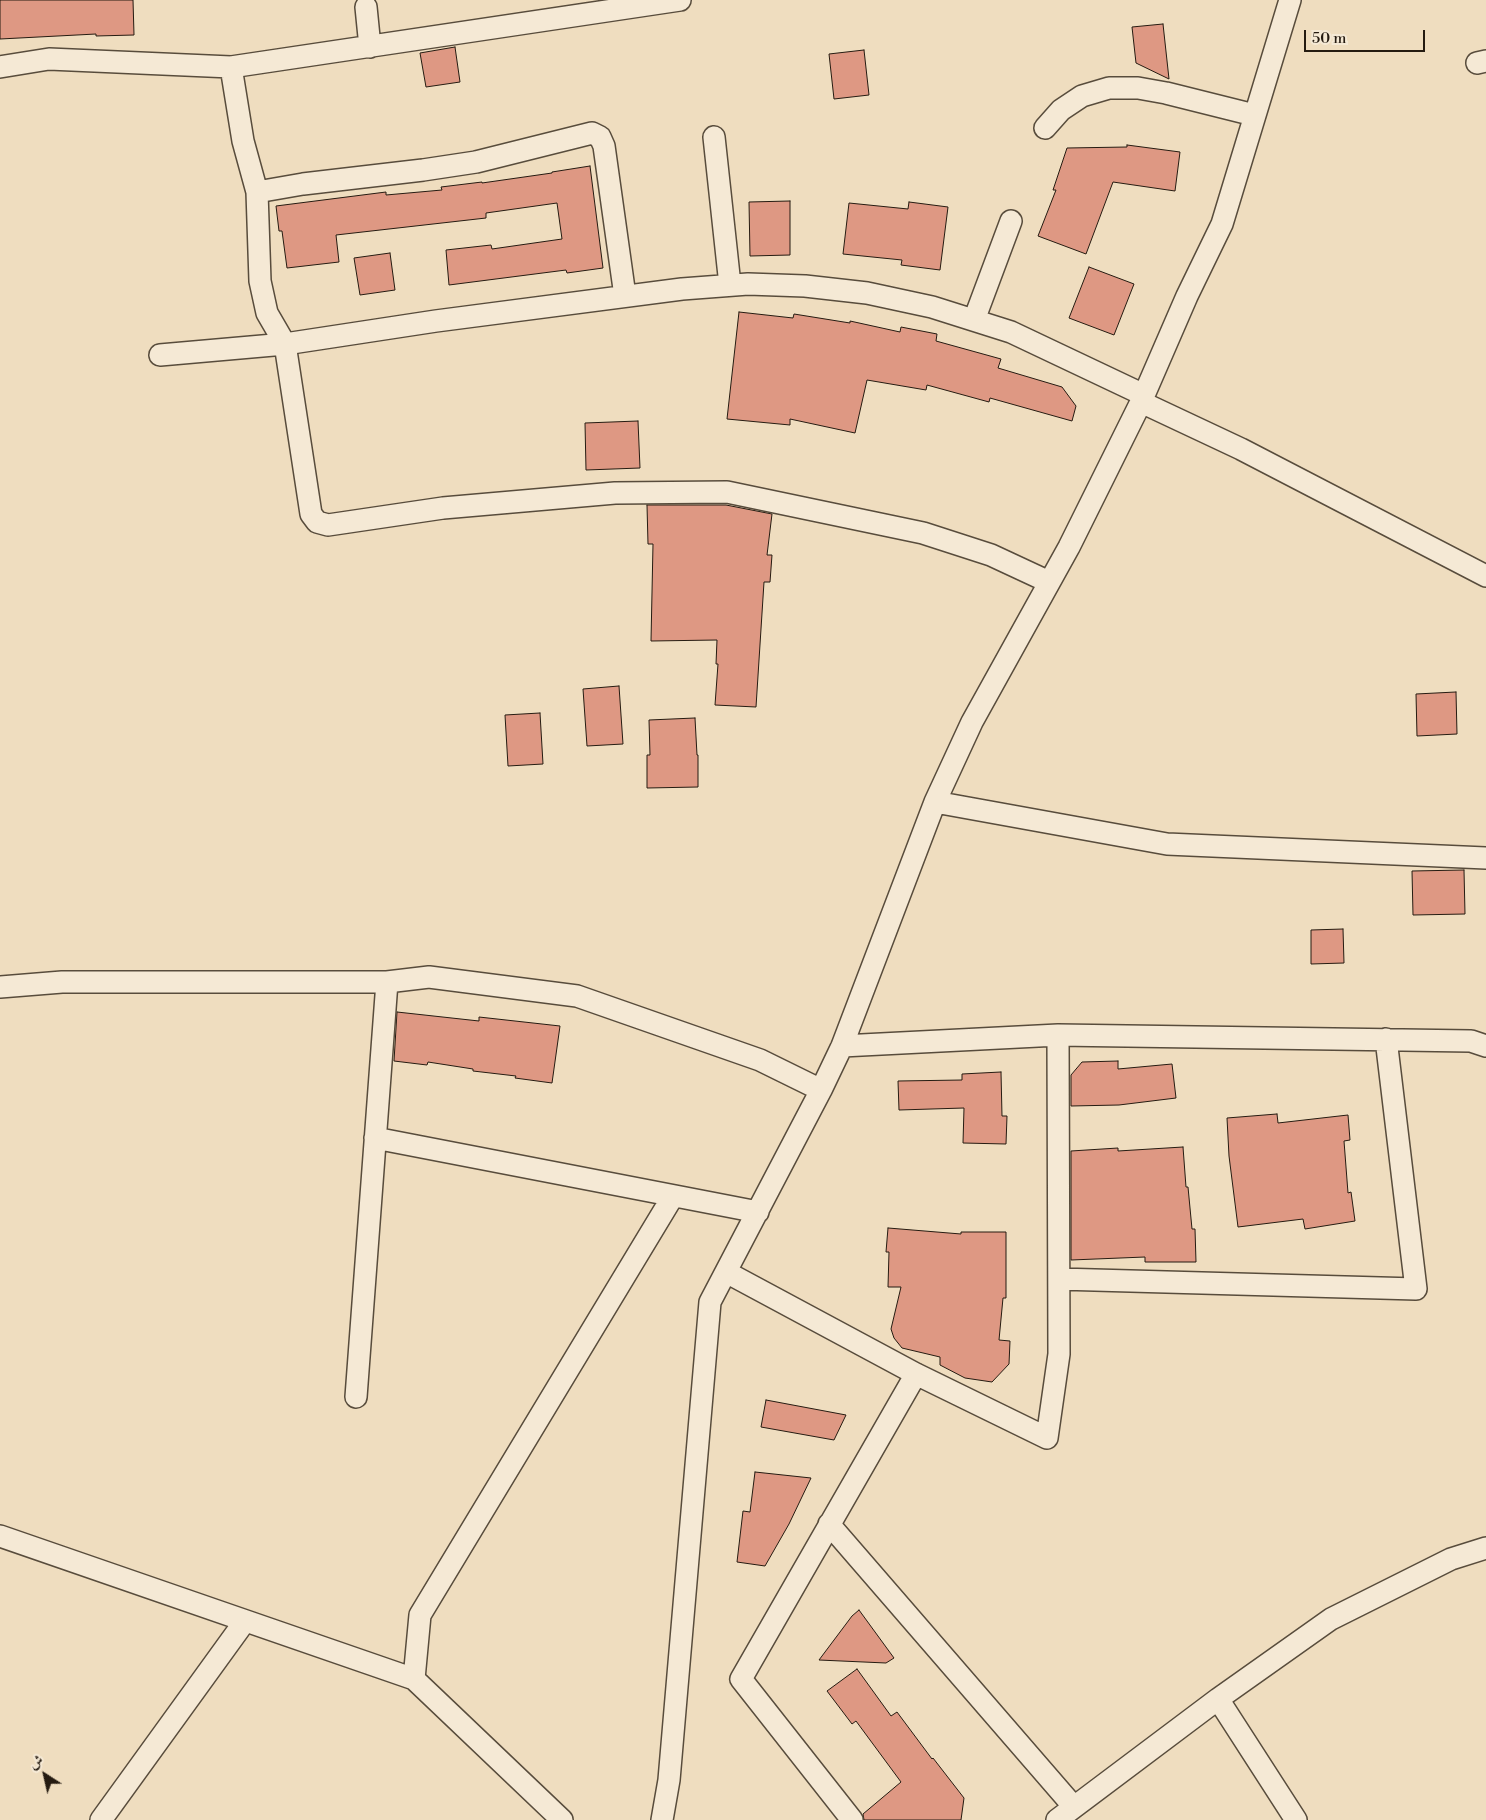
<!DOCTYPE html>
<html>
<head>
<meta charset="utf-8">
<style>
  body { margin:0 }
  #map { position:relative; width:1486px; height:1820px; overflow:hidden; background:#efddbf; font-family:"Libre Bodoni",Amiri,serif }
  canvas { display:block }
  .north { position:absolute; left:20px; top:1750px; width:50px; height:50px; -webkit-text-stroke:4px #f5e9d5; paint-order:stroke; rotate:325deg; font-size:14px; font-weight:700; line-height:20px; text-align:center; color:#251b11 }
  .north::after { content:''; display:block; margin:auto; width:18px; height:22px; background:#251b11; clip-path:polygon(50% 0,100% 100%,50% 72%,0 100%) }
  .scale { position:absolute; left:1304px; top:30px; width:121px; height:22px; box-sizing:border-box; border:2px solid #251b11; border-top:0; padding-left:6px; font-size:15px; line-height:18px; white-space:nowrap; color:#251b11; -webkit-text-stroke:4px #f5e9d5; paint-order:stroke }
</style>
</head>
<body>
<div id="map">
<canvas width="1486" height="1820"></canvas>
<div class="north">ش</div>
<div class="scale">50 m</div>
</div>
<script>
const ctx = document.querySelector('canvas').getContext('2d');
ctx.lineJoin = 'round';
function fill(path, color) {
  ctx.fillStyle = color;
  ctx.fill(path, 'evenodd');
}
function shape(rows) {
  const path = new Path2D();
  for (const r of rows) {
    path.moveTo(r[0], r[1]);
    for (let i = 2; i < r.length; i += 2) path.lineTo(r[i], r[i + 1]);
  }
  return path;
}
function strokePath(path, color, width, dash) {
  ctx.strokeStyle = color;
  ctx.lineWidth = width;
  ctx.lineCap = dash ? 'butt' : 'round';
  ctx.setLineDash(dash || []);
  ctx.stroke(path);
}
const building = shape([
  [0,0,133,0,134,35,96,36,96,34,0,39,0,0],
  [1163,24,1169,79,1136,63,1132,27,1163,24],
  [455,47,460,82,426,87,420,53,455,47],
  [864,50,869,95,834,99,829,54,864,50],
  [1127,145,1180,152,1175,191,1113,182,1086,254,1038,236,1056,190,1053,190,1067,148,1127,147,1127,145],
  [590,166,603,268,567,273,566,270,449,285,446,250,491,245,492,249,562,239,557,203,486,213,486,218,336,235,339,262,287,268,282,231,279,231,276,206,386,192,386,195,442,190,441,187,482,182,482,183,552,173,552,172,590,166],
  [790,201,790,255,750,256,749,202,790,201],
  [909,202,948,207,940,270,901,265,902,260,843,254,849,203,908,209,909,202],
  [390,253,395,290,360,295,354,258,390,253],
  [1089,267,1134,284,1114,335,1069,318,1089,267],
  [739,312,793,318,794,314,850,323,850,321,900,332,901,327,937,334,936,341,1001,359,998,368,1062,387,1076,406,1072,421,990,398,989,402,927,385,926,390,867,380,855,433,790,419,790,425,727,419,739,312],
  [638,421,640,468,586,470,585,423,638,421],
  [647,505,726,505,772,514,767,555,772,555,770,582,764,582,756,707,715,705,718,664,716,664,717,640,651,641,653,544,648,544,647,505],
  [619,686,623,744,587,746,583,689,619,686],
  [1456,692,1457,734,1417,736,1416,694,1456,692],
  [540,713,543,764,508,766,505,715,540,713],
  [695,718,697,755,698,755,698,787,647,788,647,755,650,755,649,720,695,718],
  [1464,870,1465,914,1413,915,1412,871,1464,870],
  [1343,929,1344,963,1311,964,1311,930,1343,929],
  [397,1012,479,1021,479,1017,560,1026,552,1083,515,1078,516,1076,473,1071,473,1069,428,1062,427,1065,394,1061,397,1012],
  [1118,1061,1118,1069,1172,1064,1176,1098,1119,1105,1071,1106,1071,1075,1082,1062,1118,1061],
  [1001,1072,1002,1116,1007,1116,1006,1144,963,1143,964,1108,899,1110,898,1081,962,1080,962,1074,1001,1072],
  [1277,1114,1278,1123,1348,1115,1350,1140,1344,1141,1348,1193,1351,1192,1355,1221,1305,1229,1303,1219,1238,1227,1229,1156,1227,1118,1277,1114],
  [1183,1147,1186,1187,1188,1187,1192,1229,1195,1229,1196,1262,1145,1262,1145,1257,1071,1260,1071,1151,1118,1148,1118,1151,1183,1147],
  [888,1228,961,1234,961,1232,1006,1232,1006,1298,1003,1298,999,1340,1010,1341,1009,1364,992,1382,965,1378,940,1365,940,1357,902,1348,894,1338,891,1329,901,1287,888,1287,889,1252,886,1252,888,1228],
  [766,1400,846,1415,834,1440,761,1427,766,1400],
  [755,1472,811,1478,789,1524,765,1566,737,1562,743,1511,750,1512,755,1472],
  [859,1610,894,1658,886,1663,819,1660,852,1616,859,1610],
  [857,1669,891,1716,897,1712,932,1759,933,1758,964,1798,961,1820,864,1820,863,1814,901,1782,856,1721,852,1724,827,1691,857,1669]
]);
const minor = shape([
  [366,7,370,47],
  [1477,63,1486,61],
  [0,67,49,59,231,67,680,0],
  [231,67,243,141,257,192],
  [1045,128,1061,110,1082,96,1109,88,1138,88,1166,93,1254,115],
  [714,137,730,285],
  [974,320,1011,221],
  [160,355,285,344,267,313,260,281,257,192,303,184,423,170,476,162,592,133,600,137,604,146,625,296],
  [1141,402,1241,449,1486,576],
  [1049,582,991,555,923,533,727,492,615,493,443,508,328,525,317,522,311,514,285,344,436,321,682,289,748,284,805,286,867,293,932,307,1011,332,1144,395],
  [935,802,1167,844,1486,858],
  [0,987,62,982,387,982,429,977,577,996,760,1060,821,1090],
  [842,1046,1058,1035,1471,1041,1486,1046],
  [375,1138,758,1212],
  [726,1272,916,1374,1047,1438,1059,1354,1058,1035],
  [1059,1279,1416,1289,1386,1039],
  [356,1397,387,982],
  [829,1524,1074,1807],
  [0,1536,414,1679,562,1820],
  [414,1679,420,1615,673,1196],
  [1218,1699,1331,1619,1451,1559,1486,1548],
  [101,1820,245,1621],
  [662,1820,669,1780,710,1302,821,1090,842,1046,935,802,972,722,1069,547,1141,402,1187,296,1222,224,1290,0],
  [852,1820,741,1679,916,1374],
  [1057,1820,1218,1699,1296,1820]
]);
fill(building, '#de9883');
strokePath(building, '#251b11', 1);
strokePath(minor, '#584c3c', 24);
strokePath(minor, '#f5e9d5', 21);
</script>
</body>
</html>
